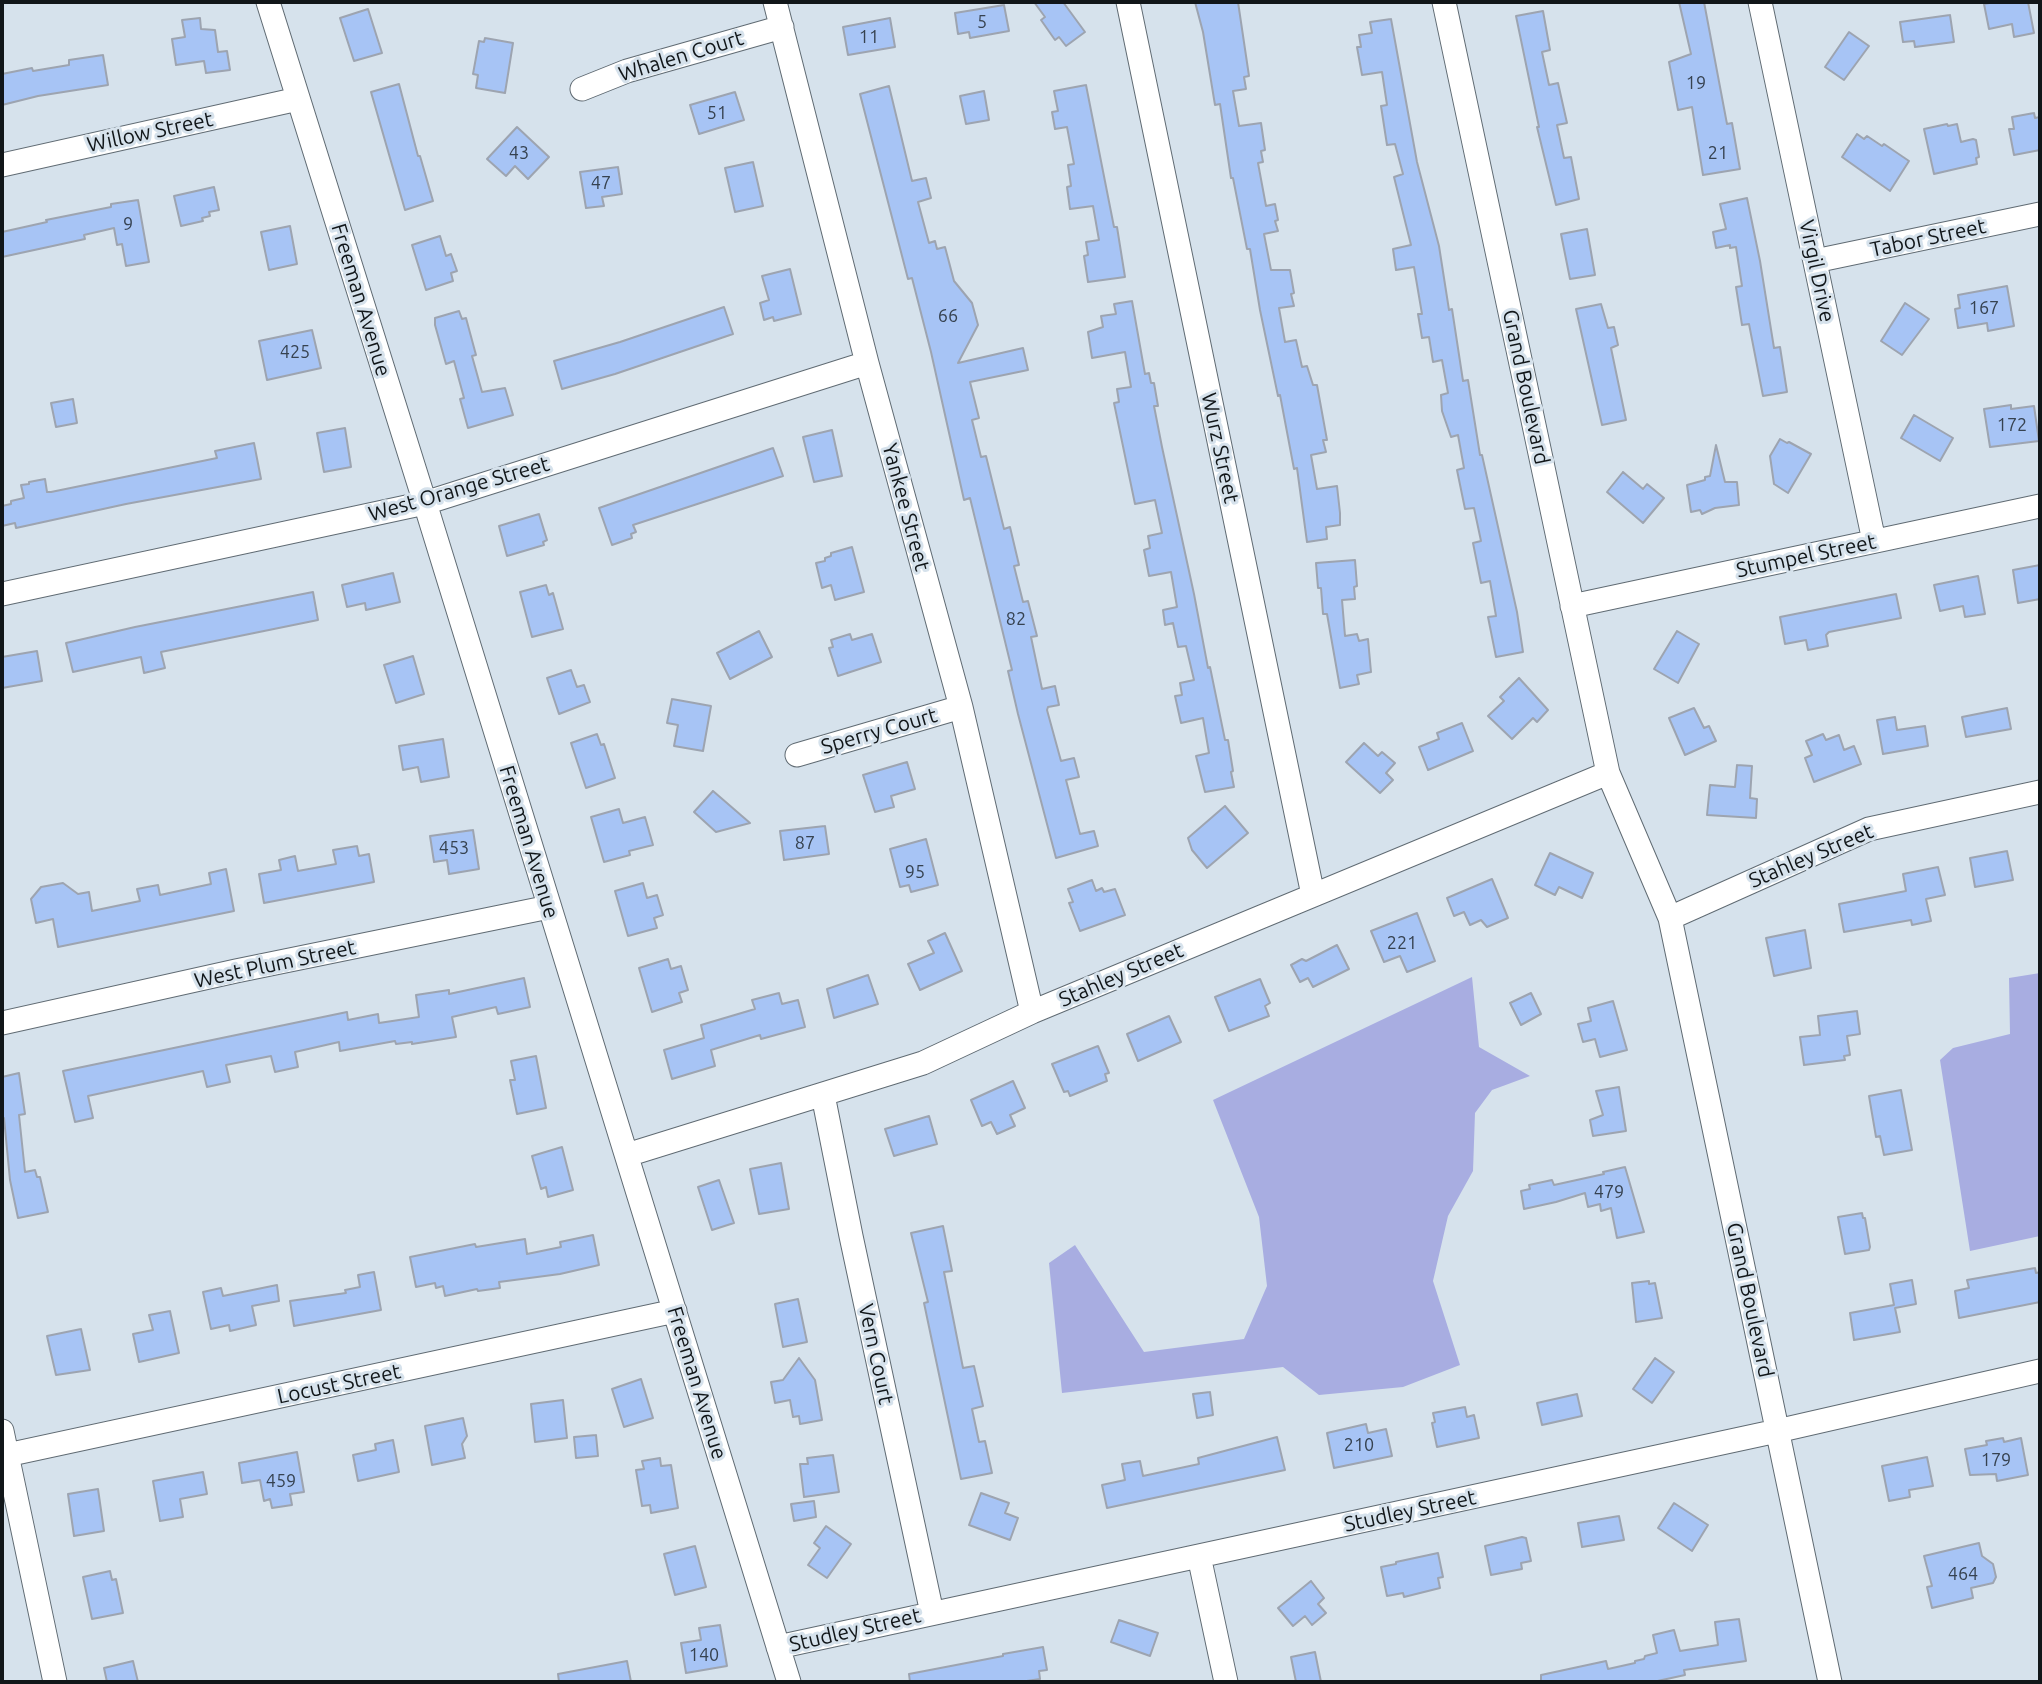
<!DOCTYPE html>
<html>
<head>
<meta charset="utf-8">
<style>
  body { margin:0 }
  #map { position:relative; width:2042px; height:1684px; overflow:hidden; background:#d6e2ec; font-family:Ubuntu,sans-serif }
  canvas { display:block }
  .frame { position:absolute; inset:0; border:4px solid #111619; pointer-events:none }
</style>
</head>
<body>
<div id="map">
<canvas width="2042" height="1684"></canvas>
<div class="frame"></div>
</div>
<script>
const ctx = document.querySelector('canvas').getContext('2d');
ctx.lineJoin = 'round';
function fill(path, color) {
  ctx.fillStyle = color;
  ctx.fill(path, 'evenodd');
}
function shape(rows) {
  const path = new Path2D();
  for (const r of rows) {
    path.moveTo(r[0], r[1]);
    for (let i = 2; i < r.length; i += 2) path.lineTo(r[i], r[i + 1]);
  }
  return path;
}
function strokePath(path, color, width, dash) {
  ctx.strokeStyle = color;
  ctx.lineWidth = width;
  ctx.lineCap = dash ? 'butt' : 'round';
  ctx.setLineDash(dash || []);
  ctx.stroke(path);
}
function drawText(font, color, halo, rows, align = 'center') {
  ctx.font = font + ' Ubuntu,sans-serif';
  ctx.lineWidth = 6;
  ctx.setLineDash([]);
  ctx.textBaseline = 'middle';
  ctx.strokeStyle = halo;
  ctx.fillStyle = color;
  for (const [text, x, y, turn = 0] of rows) {
    ctx.save();
    ctx.translate(x, y);
    ctx.rotate((+turn || 0) * Math.PI / 180);
    ctx.textAlign = isNaN(turn) ? turn : align;
    if (halo) ctx.strokeText(text, 0, 0);
    ctx.fillText(text, 0, 0);
    ctx.restore();
  }
}
const forest = shape([
  [2040,973,2040,1236,1970,1251,1940,1060,1953,1048,2010,1034,2009,978],
  [1472,977,1479,1047,1530,1076,1492,1090,1475,1113,1473,1171,1448,1216,1433,1281,1460,1365,1403,1387,1319,1395,1283,1367,1062,1393,1049,1263,1075,1245,1144,1352,1244,1339,1267,1286,1259,1217,1213,1100]
]);
const building = shape([
  [1034,2,1063,2,1085,32,1066,46,1059,37,1055,40,1041,20,1045,17,1034,2],
  [1195,2,1238,2,1249,76,1244,77,1246,89,1233,91,1239,126,1261,123,1265,150,1261,151,1263,162,1258,163,1266,206,1275,204,1278,220,1275,221,1278,231,1264,234,1271,270,1290,270,1294,293,1291,294,1294,306,1279,308,1285,342,1296,340,1302,367,1307,366,1313,385,1317,385,1327,440,1323,440,1326,452,1311,455,1317,489,1337,486,1340,513,1340,525,1326,527,1327,539,1307,542,1297,468,1294,469,1280,395,1278,396,1260,310,1250,249,1247,249,1233,178,1231,178,1220,104,1215,105,1203,32,1195,2],
  [1679,2,1704,2,1727,124,1732,123,1740,169,1703,175,1692,107,1678,110,1669,62,1691,54,1679,2],
  [1995,2,2028,2,2034,33,2014,37,2012,24,1989,29,1984,4,1995,2],
  [1004,5,1009,31,970,38,969,32,958,34,955,13,1004,5],
  [368,9,382,53,354,61,340,18,368,9],
  [1543,11,1550,50,1542,52,1549,85,1558,83,1567,123,1557,125,1564,158,1571,157,1579,199,1556,205,1537,127,1539,127,1516,16,1543,11],
  [1950,15,1954,42,1915,47,1914,41,1903,42,1900,22,1950,15],
  [200,18,201,29,215,30,218,52,227,51,230,70,206,73,204,61,176,65,172,39,185,37,182,20,200,18],
  [890,18,895,47,848,55,843,27,890,18],
  [1391,19,1417,162,1439,246,1449,310,1452,309,1463,381,1468,380,1480,455,1482,455,1517,612,1523,652,1496,657,1488,617,1496,616,1490,581,1481,583,1473,543,1481,541,1474,508,1465,509,1457,470,1464,468,1458,435,1451,437,1442,411,1441,395,1448,393,1442,360,1433,362,1429,337,1422,338,1418,314,1422,314,1414,267,1396,270,1393,249,1411,245,1394,177,1403,174,1395,144,1387,145,1381,106,1387,105,1382,72,1362,75,1357,47,1361,47,1359,35,1372,33,1370,22,1391,19],
  [1849,32,1869,46,1844,80,1825,67,1849,32],
  [485,38,513,43,505,93,476,88,478,75,473,74,479,41,484,42,485,38],
  [103,55,108,85,38,96,2,105,2,74,32,68,33,71,69,65,69,60,103,55],
  [399,84,418,156,420,156,433,201,405,210,371,92,399,84],
  [1086,85,1114,227,1117,227,1125,277,1088,282,1084,256,1088,255,1086,242,1099,240,1093,206,1070,209,1067,187,1071,186,1068,165,1074,164,1067,127,1055,129,1052,112,1058,111,1054,91,1086,85],
  [889,86,912,181,926,178,931,198,918,202,929,243,935,241,937,249,945,247,954,281,972,303,978,325,958,363,1023,348,1028,370,970,382,979,418,972,420,981,457,986,456,1004,529,1010,527,1019,565,1014,566,1023,602,1028,601,1037,636,1031,637,1042,689,1055,686,1059,705,1048,707,1047,710,1061,761,1074,758,1079,777,1066,780,1080,834,1094,831,1098,846,1056,858,1018,714,1008,671,1012,670,970,498,964,500,931,352,912,278,908,279,860,94,889,86],
  [984,91,989,120,966,124,960,96,984,91],
  [735,92,744,120,699,134,690,105,735,92],
  [2034,113,2035,118,2040,117,2040,150,2014,155,2009,129,2014,129,2012,117,2034,113],
  [1947,124,1948,126,1957,124,1961,142,1973,139,1976,140,1979,157,1976,158,1977,164,1934,174,1924,129,1947,124],
  [517,127,549,157,528,179,515,166,506,176,487,159,517,127],
  [1857,134,1864,139,1867,136,1882,146,1884,144,1909,161,1890,191,1842,157,1857,134],
  [753,162,763,206,735,212,725,168,753,162],
  [618,167,622,194,602,197,604,206,586,208,580,172,618,167],
  [214,187,219,210,209,212,210,216,202,218,203,221,181,226,174,196,214,187],
  [1747,198,1760,261,1774,348,1780,347,1787,392,1763,396,1749,324,1742,325,1736,287,1742,286,1736,247,1730,248,1730,245,1716,248,1713,232,1726,229,1720,204,1747,198],
  [138,200,149,262,126,266,122,244,117,245,114,228,84,235,85,239,2,257,2,232,47,222,46,220,111,207,111,204,138,200],
  [290,226,297,264,269,270,261,232,290,226],
  [1587,229,1595,275,1570,279,1561,234,1587,229],
  [440,236,446,256,451,254,457,271,451,273,453,281,426,290,412,245,440,236],
  [790,269,801,314,774,321,773,317,764,320,760,303,769,300,762,276,790,269],
  [2007,286,2014,326,1988,331,1987,323,1958,328,1955,309,1960,308,1958,295,2007,286],
  [1132,301,1145,374,1149,373,1151,383,1154,383,1158,406,1154,406,1162,447,1194,594,1208,668,1210,667,1225,740,1228,740,1233,771,1231,772,1234,787,1205,792,1196,756,1209,753,1203,718,1181,723,1175,696,1182,695,1180,683,1194,680,1186,646,1178,647,1173,623,1165,625,1163,610,1177,607,1171,572,1149,576,1144,550,1150,548,1148,536,1162,533,1155,500,1135,504,1114,403,1119,402,1117,389,1131,387,1125,352,1092,358,1088,332,1103,327,1101,316,1116,314,1114,304,1132,301],
  [1905,303,1929,319,1902,355,1881,341,1905,303],
  [1601,304,1608,328,1614,327,1618,345,1611,348,1626,420,1602,425,1576,309,1601,304],
  [724,307,733,334,615,374,562,389,554,361,620,342,724,307],
  [459,311,462,319,466,318,476,355,472,356,482,392,505,388,513,415,468,428,460,399,464,398,454,361,446,364,435,325,435,318,459,311],
  [312,330,321,368,267,380,259,341,312,330],
  [73,399,77,423,56,427,51,403,73,399],
  [2011,405,2011,409,2034,406,2039,441,1990,447,1984,409,2011,405],
  [1914,415,1953,438,1940,461,1901,438,1914,415],
  [345,428,351,467,324,472,317,433,345,428],
  [832,430,842,476,814,482,803,437,832,430],
  [1780,439,1787,443,1789,442,1811,454,1788,493,1774,484,1770,456,1780,439],
  [254,443,261,479,126,504,16,528,15,523,2,526,2,506,11,504,11,501,24,498,21,485,29,484,29,482,45,479,47,492,51,492,217,458,215,451,254,443],
  [1716,445,1725,482,1737,482,1739,505,1715,508,1702,514,1700,510,1691,512,1687,485,1705,480,1705,477,1710,476,1716,445],
  [773,448,783,476,633,525,636,532,631,534,632,538,612,545,599,508,773,448],
  [1623,472,1643,489,1647,484,1664,498,1643,523,1607,492,1623,472],
  [539,514,547,540,543,542,544,545,507,556,499,526,539,514],
  [852,547,864,592,835,600,831,585,822,588,816,563,825,561,825,558,831,556,831,553,852,547],
  [1355,560,1357,586,1354,587,1355,599,1342,600,1345,636,1357,634,1359,641,1368,639,1371,672,1357,675,1359,684,1340,688,1327,614,1323,614,1321,588,1318,588,1316,563,1355,560],
  [2040,565,2040,599,2018,603,2013,570,2040,565],
  [393,573,400,602,366,610,365,603,347,607,342,585,393,573],
  [1978,576,1985,614,1965,617,1963,606,1940,611,1934,585,1978,576],
  [546,585,549,595,553,593,563,629,532,637,520,592,546,585],
  [313,592,318,620,161,652,165,668,144,673,141,657,73,672,66,643,135,627,313,592],
  [1896,594,1901,618,1829,632,1826,635,1828,646,1808,650,1806,640,1785,644,1780,617,1896,594],
  [759,631,772,657,730,679,717,653,759,631],
  [1677,631,1699,644,1678,683,1654,669,1677,631],
  [850,634,852,640,872,634,881,662,838,676,829,648,833,647,831,640,850,634],
  [37,651,42,681,2,688,2,657,37,651],
  [413,656,424,694,396,703,384,665,413,656],
  [571,670,577,687,584,685,590,702,559,714,547,678,571,670],
  [1519,678,1548,710,1537,722,1533,718,1512,739,1488,716,1504,701,1500,697,1519,678],
  [672,699,711,706,703,751,674,746,678,725,667,723,672,699],
  [1694,708,1704,728,1709,726,1716,741,1685,755,1669,718,1694,708],
  [2007,708,2011,729,1966,737,1962,717,2007,708],
  [1895,717,1897,730,1925,726,1928,746,1883,754,1877,720,1895,717],
  [1462,723,1473,751,1428,770,1419,747,1439,739,1437,733,1462,723],
  [597,734,601,745,604,744,615,778,586,788,571,743,597,734],
  [1823,734,1826,740,1839,735,1844,750,1854,746,1861,764,1814,782,1805,758,1812,755,1806,741,1823,734],
  [443,739,449,777,421,782,418,767,403,770,399,746,443,739],
  [1364,743,1378,756,1382,752,1395,763,1386,773,1393,780,1380,793,1346,762,1364,743],
  [907,762,915,789,891,796,894,807,875,812,863,775,907,762],
  [1737,765,1752,766,1750,798,1757,799,1756,818,1707,815,1710,785,1735,787,1737,765],
  [713,791,750,823,716,832,694,812,713,791],
  [1225,806,1248,833,1207,868,1192,850,1188,838,1225,806],
  [619,809,623,823,645,817,653,845,629,851,630,855,604,862,591,817,619,809],
  [825,826,829,854,784,860,780,831,825,826],
  [473,830,479,869,449,874,447,860,434,862,430,836,473,830],
  [926,839,938,885,911,892,909,885,900,887,890,849,926,839],
  [357,846,359,856,369,854,374,882,264,903,259,874,281,870,279,860,295,856,298,871,336,864,333,850,357,846],
  [2007,851,2013,880,1975,887,1970,858,2007,851],
  [1550,853,1593,873,1582,898,1559,887,1555,895,1535,885,1550,853],
  [1938,867,1945,895,1926,899,1931,921,1912,925,1911,920,1844,932,1839,904,1906,891,1903,874,1938,867],
  [226,869,234,911,58,947,53,919,36,923,31,899,41,887,63,883,78,894,89,892,92,911,140,901,137,889,158,885,160,895,211,884,209,873,226,869],
  [1492,879,1508,918,1487,927,1481,920,1470,925,1464,912,1454,916,1447,898,1492,879],
  [1092,880,1096,891,1102,888,1104,892,1115,889,1125,915,1080,931,1069,903,1073,902,1068,889,1092,880],
  [643,883,647,898,657,895,663,915,654,918,657,928,628,936,615,891,643,883],
  [1417,913,1435,961,1407,972,1400,956,1384,962,1371,931,1417,913],
  [1805,930,1811,968,1774,976,1766,938,1805,930],
  [945,933,962,971,920,990,908,964,934,953,928,941,945,933],
  [1337,945,1349,969,1313,987,1308,978,1300,982,1291,965,1302,959,1306,961,1337,945],
  [668,959,671,969,681,966,688,990,679,993,682,1002,652,1012,639,968,668,959],
  [868,975,878,1004,834,1018,827,989,868,975],
  [524,978,530,1007,498,1014,496,1007,452,1017,456,1037,412,1044,412,1042,396,1044,395,1041,340,1051,339,1042,295,1052,298,1067,275,1072,271,1056,226,1065,230,1082,207,1087,203,1071,88,1096,93,1118,75,1122,63,1071,347,1012,348,1020,378,1014,379,1023,419,1017,416,995,449,990,449,994,524,978],
  [1260,979,1270,1003,1265,1006,1269,1016,1229,1031,1215,997,1260,979],
  [779,993,782,1004,798,1000,805,1027,761,1039,760,1035,711,1050,715,1066,672,1079,664,1050,704,1038,701,1025,755,1009,752,1000,779,993],
  [1531,993,1541,1014,1521,1025,1510,1003,1531,993],
  [1613,1001,1627,1050,1600,1057,1595,1039,1583,1042,1578,1024,1591,1021,1588,1008,1613,1001],
  [1857,1011,1860,1034,1847,1036,1850,1055,1844,1056,1845,1060,1804,1065,1800,1037,1820,1035,1818,1016,1857,1011],
  [1169,1016,1181,1042,1138,1061,1127,1034,1169,1016],
  [1098,1046,1109,1073,1105,1074,1107,1081,1070,1096,1068,1091,1064,1092,1052,1064,1098,1046],
  [536,1056,546,1108,517,1114,510,1080,515,1080,511,1061,536,1056],
  [19,1073,25,1114,19,1115,25,1172,35,1170,37,1177,40,1177,48,1212,18,1218,10,1180,4,1118,2,1118,2,1077,19,1073],
  [1013,1081,1025,1108,1010,1115,1015,1126,997,1134,991,1122,982,1126,971,1100,1013,1081],
  [1619,1087,1626,1131,1593,1136,1590,1120,1603,1115,1596,1091,1619,1087],
  [1901,1090,1912,1150,1884,1155,1880,1136,1876,1137,1869,1096,1901,1090],
  [929,1116,937,1144,894,1156,885,1129,929,1116],
  [562,1147,573,1190,548,1197,546,1187,541,1189,532,1156,562,1147],
  [781,1163,789,1209,759,1214,750,1169,781,1163],
  [1625,1167,1644,1232,1617,1238,1611,1208,1601,1211,1600,1204,1588,1207,1585,1193,1556,1202,1524,1209,1521,1191,1530,1189,1529,1185,1552,1180,1554,1185,1604,1174,1603,1172,1625,1167],
  [719,1180,734,1223,712,1230,698,1187,719,1180],
  [1862,1213,1863,1218,1865,1218,1870,1247,1869,1250,1845,1254,1838,1217,1862,1213],
  [943,1226,952,1271,944,1272,963,1368,974,1366,983,1406,972,1409,979,1442,985,1441,992,1473,961,1479,924,1303,928,1302,911,1233,943,1226],
  [593,1235,599,1265,560,1274,499,1282,500,1288,478,1291,477,1289,445,1296,443,1286,436,1288,435,1283,416,1287,410,1257,475,1244,476,1247,525,1239,527,1254,561,1247,560,1242,593,1235],
  [2035,1268,2036,1273,2040,1272,2040,1302,1959,1318,1955,1291,1969,1288,1967,1280,2035,1268],
  [374,1272,381,1310,294,1326,290,1301,346,1293,345,1290,360,1287,358,1275,374,1272],
  [1912,1280,1916,1304,1895,1308,1900,1332,1854,1340,1850,1313,1894,1305,1890,1284,1912,1280],
  [1649,1281,1649,1284,1655,1283,1662,1318,1636,1322,1632,1283,1649,1281],
  [277,1285,279,1301,252,1306,256,1325,230,1331,229,1325,211,1329,203,1292,221,1288,223,1296,277,1285],
  [798,1299,807,1342,783,1347,775,1304,798,1299],
  [170,1311,179,1353,139,1362,133,1334,153,1330,149,1315,170,1311],
  [81,1329,90,1370,56,1375,47,1336,81,1329],
  [799,1358,815,1380,822,1420,800,1424,799,1416,793,1417,790,1400,775,1403,771,1382,783,1380,799,1358],
  [1655,1358,1674,1372,1652,1403,1633,1389,1655,1358],
  [641,1379,653,1418,624,1427,612,1389,641,1379],
  [1210,1392,1213,1415,1197,1418,1193,1394,1210,1392],
  [1577,1394,1582,1416,1542,1425,1537,1403,1577,1394],
  [563,1400,567,1438,535,1442,531,1404,563,1400],
  [1465,1407,1467,1417,1474,1415,1479,1438,1437,1447,1432,1423,1435,1422,1433,1413,1465,1407],
  [463,1418,467,1436,462,1444,465,1458,432,1465,425,1426,463,1418],
  [1366,1424,1368,1433,1386,1429,1392,1456,1334,1468,1327,1433,1366,1424],
  [596,1435,598,1456,576,1458,574,1437,596,1435],
  [1277,1437,1285,1470,1107,1508,1102,1485,1125,1480,1122,1464,1140,1461,1143,1476,1199,1464,1198,1458,1277,1437],
  [2003,1438,2004,1442,2021,1438,2028,1475,1997,1481,1996,1474,1970,1475,1965,1449,1987,1445,1986,1441,2003,1438],
  [393,1440,399,1472,358,1481,353,1455,376,1450,375,1444,393,1440],
  [297,1452,304,1492,290,1494,292,1505,272,1508,270,1499,264,1501,260,1480,242,1483,239,1463,297,1452],
  [833,1455,839,1492,804,1497,800,1464,808,1464,807,1458,833,1455],
  [1927,1457,1933,1486,1909,1490,1910,1497,1889,1501,1882,1466,1927,1457],
  [660,1458,661,1466,671,1465,678,1508,651,1513,650,1505,642,1506,636,1470,644,1469,642,1461,660,1458],
  [203,1472,207,1494,180,1499,183,1517,160,1521,153,1481,203,1472],
  [98,1489,104,1531,74,1536,68,1494,98,1489],
  [981,1493,1009,1503,1005,1513,1018,1518,1010,1540,969,1525,981,1493],
  [814,1501,816,1517,794,1521,791,1504,814,1501],
  [1674,1503,1708,1525,1692,1551,1658,1528,1674,1503],
  [1619,1516,1624,1540,1582,1547,1578,1523,1619,1516],
  [826,1526,851,1544,827,1578,808,1565,820,1548,814,1543,826,1526],
  [1522,1537,1526,1538,1531,1561,1521,1563,1522,1569,1491,1575,1485,1546,1522,1537],
  [1979,1543,1982,1556,1993,1564,1996,1577,1993,1583,1971,1588,1973,1598,1932,1608,1927,1587,1932,1586,1924,1556,1979,1543],
  [695,1546,706,1587,675,1595,664,1554,695,1546],
  [1438,1553,1443,1577,1438,1578,1440,1588,1404,1597,1403,1593,1387,1596,1381,1567,1396,1564,1396,1562,1438,1553],
  [110,1571,112,1580,116,1579,123,1613,92,1619,83,1577,110,1571],
  [1311,1581,1324,1598,1318,1604,1326,1613,1312,1625,1305,1616,1293,1626,1278,1608,1311,1581],
  [1739,1619,1746,1661,1684,1670,1685,1675,1653,1682,1541,1682,1541,1675,1606,1661,1608,1669,1635,1663,1635,1661,1644,1659,1645,1656,1657,1653,1653,1635,1674,1630,1680,1651,1718,1645,1715,1622,1739,1619],
  [1119,1620,1158,1633,1150,1656,1111,1642,1119,1620],
  [720,1625,727,1666,686,1673,681,1643,701,1640,699,1628,720,1625],
  [1043,1647,1047,1670,1039,1671,1040,1679,1020,1682,910,1682,909,1674,1003,1656,1003,1654,1043,1647],
  [1315,1652,1321,1682,1296,1682,1291,1657,1315,1652],
  [133,1661,138,1682,107,1682,104,1668,133,1661],
  [627,1661,631,1682,559,1682,558,1674,627,1661]
]);
const minor = shape([
  [268,2,425,503,789,1682],
  [775,2,867,363,961,707,1032,1012],
  [1128,2,1313,895],
  [1444,2,1608,773,1670,918,1830,1682],
  [1760,2,1874,541],
  [582,89,627,71,782,27],
  [2,165,298,99],
  [1815,261,2040,214],
  [2,594,425,503,867,363],
  [1572,606,2040,506],
  [797,755,961,707],
  [1670,918,1869,829,2040,792],
  [2,1023,236,971,549,907],
  [823,1095,851,1236,932,1613],
  [627,1155,923,1063,1032,1012,1608,773],
  [2,1431,55,1682],
  [2,1456,675,1311],
  [1199,1556,1226,1682],
  [778,1647,1777,1431,2040,1371]
]);
const numberNames = [
  ["5",982,22],
  ["11",869,37],
  ["19",1696,83],
  ["51",717,113],
  ["43",519,153],
  ["21",1718,153],
  ["47",601,183],
  ["9",128,224],
  ["167",1984,308],
  ["66",948,316],
  ["425",295,352],
  ["172",2012,425],
  ["82",1016,619],
  ["87",805,843],
  ["453",454,848],
  ["95",915,872],
  ["221",1402,943],
  ["479",1609,1192],
  ["210",1359,1445],
  ["179",1996,1460],
  ["459",281,1481],
  ["464",1963,1574],
  ["140",704,1655]
];
const streetNames = [
  ["Whalen Court",681,56,-17],
  ["Willow Street",150,132,-12],
  ["Tabor Street",1928,238,-12],
  ["Virgil Drive",1817,271,78],
  ["Freeman Avenue",361,300,73],
  ["Grand Boulevard",1526,387,78],
  ["Wurz Street",1220,448,78],
  ["West Orange Street",459,489,-16],
  ["Yankee Street",906,507,75],
  ["Stumpel Street",1806,556,-12],
  ["Sperry Court",879,731,-16],
  ["Freeman Avenue",529,842,73],
  ["Stahley Street",1811,856,-23],
  ["West Plum Street",275,964,-12],
  ["Stahley Street",1121,975,-23],
  ["Grand Boulevard",1750,1300,78],
  ["Vern Court",876,1354,78],
  ["Freeman Avenue",697,1383,73],
  ["Locust Street",339,1384,-12],
  ["Studley Street",1410,1511,-12],
  ["Studley Street",855,1630,-13]
];
fill(forest, '#a8ade1');
fill(building, '#a7c4f5');
strokePath(building, '#9da4b0', 2);
strokePath(minor, '#606b73', 25);
strokePath(minor, '#fff', 23);
drawText('18px', '#364250', null, numberNames);
drawText('21px', '#111619', '#d6e2ec', streetNames);
</script>
</body>
</html>
